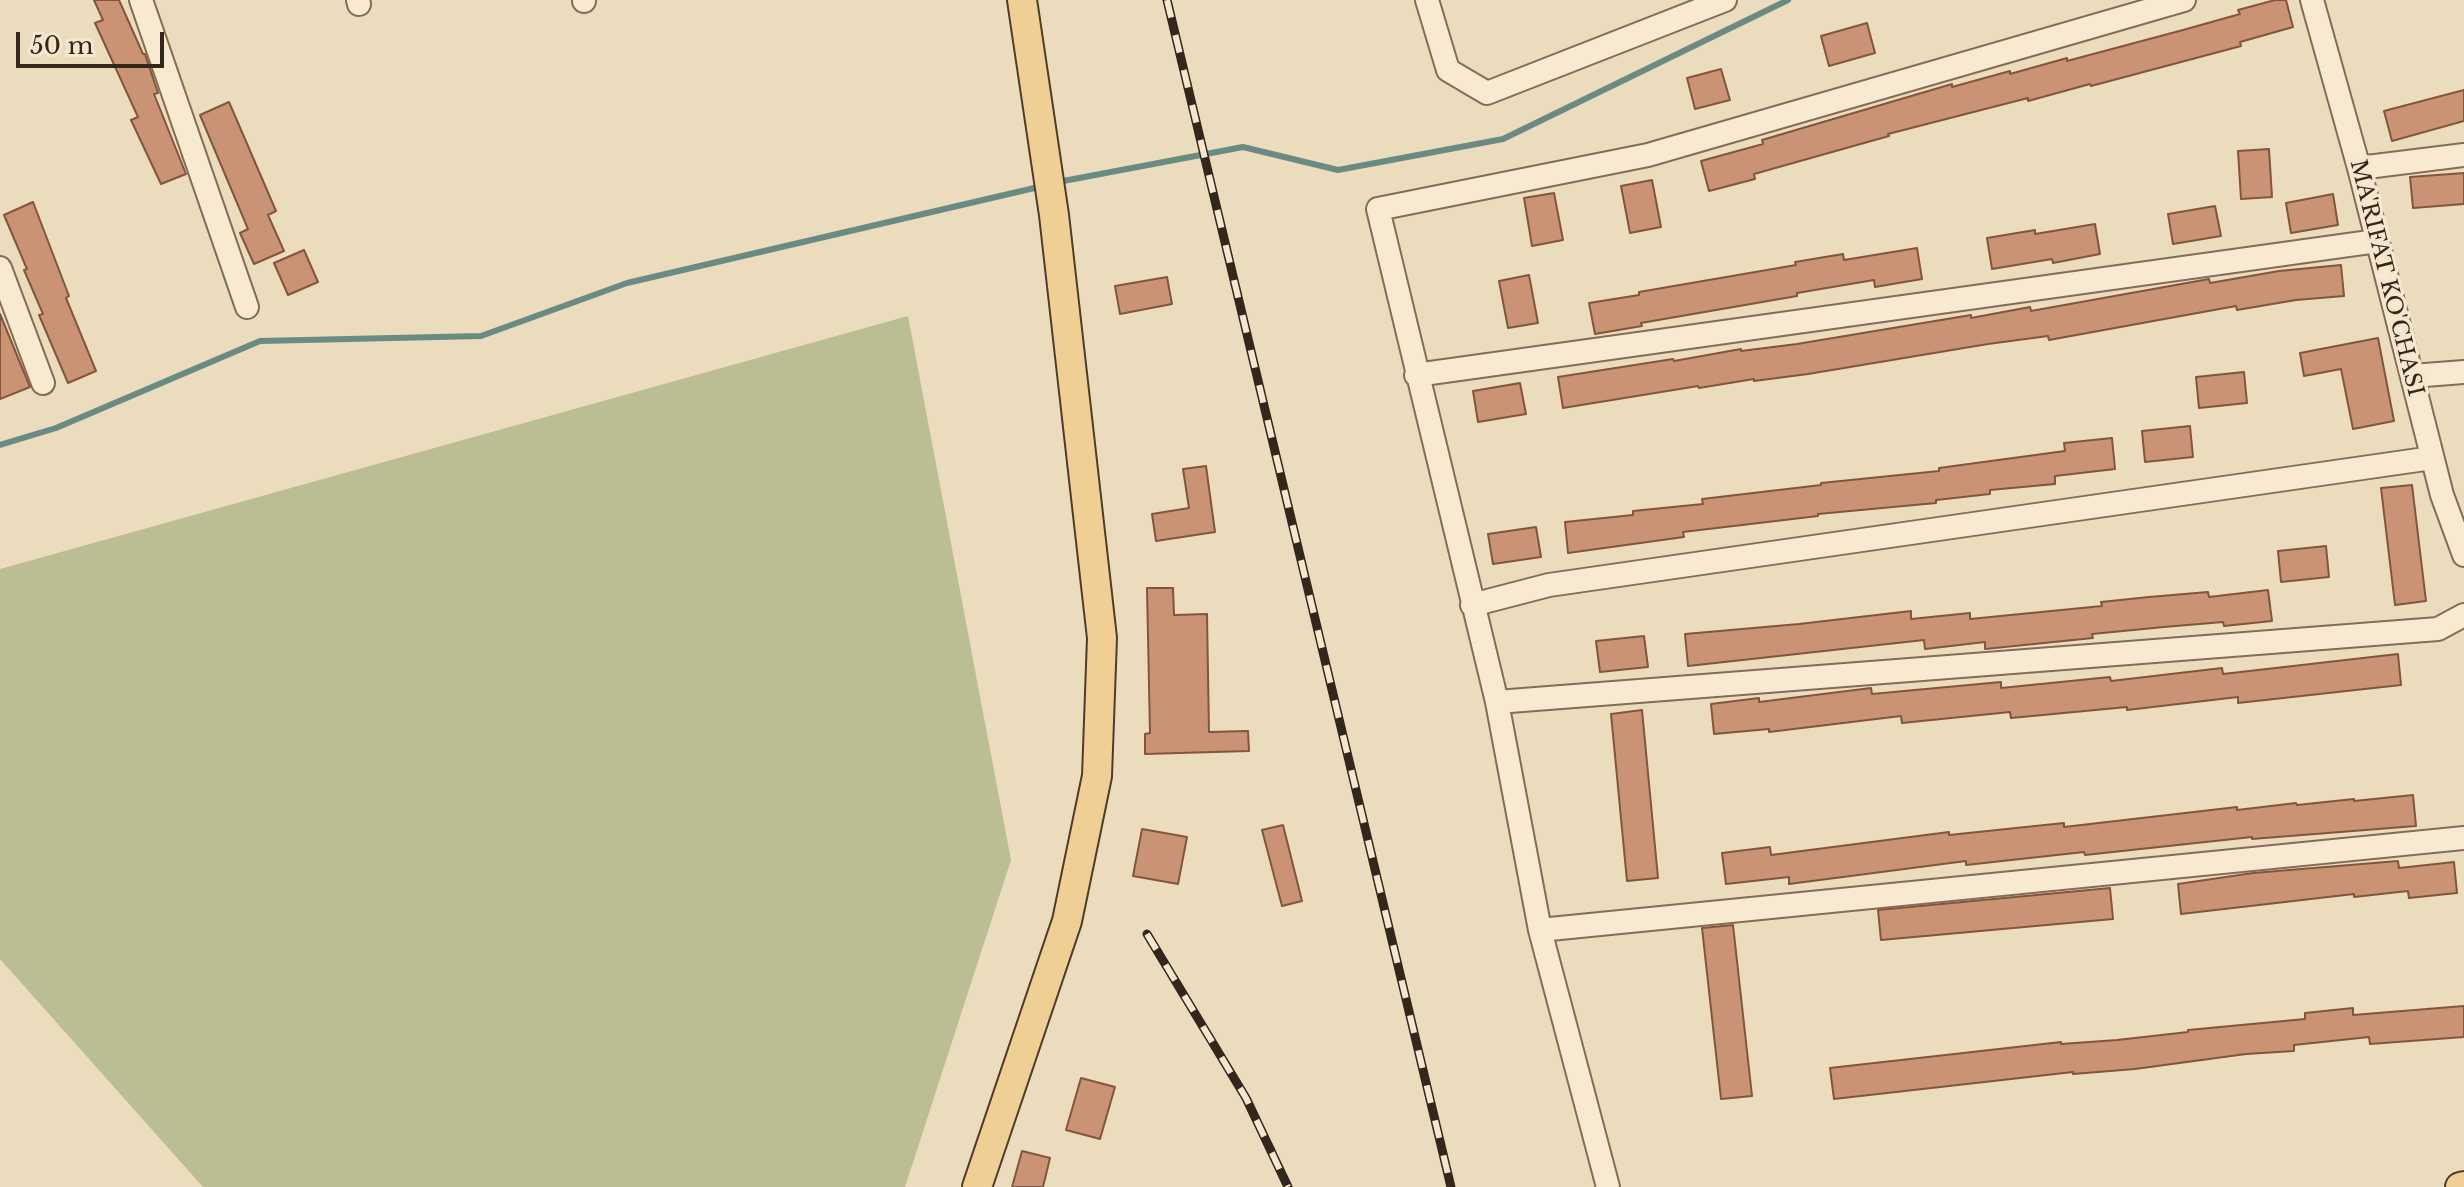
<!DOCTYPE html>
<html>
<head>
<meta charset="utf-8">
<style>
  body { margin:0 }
  #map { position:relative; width:2464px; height:1187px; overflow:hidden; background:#ecdcbe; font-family:"Libre Baskerville",serif }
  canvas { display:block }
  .scale { position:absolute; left:16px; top:32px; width:148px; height:36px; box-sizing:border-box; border:4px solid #33261b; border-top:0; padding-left:10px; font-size:24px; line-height:28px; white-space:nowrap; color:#33261b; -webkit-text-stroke:6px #f4e7cd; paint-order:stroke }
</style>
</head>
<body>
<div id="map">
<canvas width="2464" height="1187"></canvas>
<div class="scale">50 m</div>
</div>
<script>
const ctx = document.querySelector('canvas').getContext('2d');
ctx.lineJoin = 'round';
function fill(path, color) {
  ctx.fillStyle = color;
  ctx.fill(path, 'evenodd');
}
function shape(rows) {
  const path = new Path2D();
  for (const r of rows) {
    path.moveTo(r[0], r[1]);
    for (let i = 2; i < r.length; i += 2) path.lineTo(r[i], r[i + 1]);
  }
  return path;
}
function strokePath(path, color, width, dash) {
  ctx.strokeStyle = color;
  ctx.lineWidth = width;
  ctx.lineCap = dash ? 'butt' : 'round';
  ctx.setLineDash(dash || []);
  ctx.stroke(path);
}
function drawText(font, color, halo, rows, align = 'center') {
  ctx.font = font + ' "Libre Baskerville",serif';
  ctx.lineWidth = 7;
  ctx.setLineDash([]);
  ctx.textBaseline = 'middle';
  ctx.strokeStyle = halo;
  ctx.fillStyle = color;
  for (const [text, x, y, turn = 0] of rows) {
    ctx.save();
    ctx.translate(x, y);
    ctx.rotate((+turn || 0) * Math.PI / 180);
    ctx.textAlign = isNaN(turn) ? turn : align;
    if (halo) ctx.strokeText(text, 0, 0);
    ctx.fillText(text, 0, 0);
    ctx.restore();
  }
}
const cemetery = shape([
  [908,316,1011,860,905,1187,203,1187,0,959,0,569]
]);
const stream = shape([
  [1058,182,1243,147,1338,170,1503,139,1788,0],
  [0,445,56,428,260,341,481,336,627,283,1043,186]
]);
const building = shape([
  [94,0,119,0,143,54,145,54,158,93,154,94,186,174,161,184,131,120,138,117,95,23,103,20,94,0],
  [2275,0,2286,0,2293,27,2240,42,2241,46,2091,86,2090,84,2028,101,2028,98,1888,134,1889,136,1754,174,1755,179,1709,191,1701,161,1763,144,1762,140,1952,84,1952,87,2010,71,2010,74,2067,58,2067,61,2183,30,2240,14,2238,10,2275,0],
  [1867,23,1875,53,1829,66,1821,36,1867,23],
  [1721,69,1730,100,1695,109,1687,78,1721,69],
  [2464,90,2464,121,2392,141,2384,111,2464,90],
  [229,102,276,211,268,215,284,251,254,264,240,233,248,229,200,115,229,102],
  [2269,149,2272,197,2241,199,2238,151,2269,149],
  [2464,173,2464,204,2413,208,2410,177,2464,173],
  [1652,180,1661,227,1630,233,1621,186,1652,180],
  [1554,193,1563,240,1532,246,1524,198,1554,193],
  [2333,194,2338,225,2291,233,2286,203,2333,194],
  [33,202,69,296,66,298,96,371,68,383,39,315,43,314,24,270,27,269,4,215,33,202],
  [2215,206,2221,236,2173,244,2168,214,2215,206],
  [2095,224,2100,254,2053,263,2052,259,1992,269,1987,238,2035,230,2035,234,2095,224],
  [1917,248,1922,279,1875,287,1874,280,1797,293,1797,296,1641,323,1642,326,1595,334,1589,303,1639,295,1639,292,1796,265,1795,262,1843,254,1844,260,1917,248],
  [304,250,318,282,288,295,274,263,304,250],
  [2341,265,2344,296,2296,300,2237,310,2236,306,2049,340,2048,336,1988,344,1808,374,1754,381,1754,379,1699,388,1698,386,1563,408,1558,377,1673,359,1674,361,1741,349,1741,351,1797,344,1971,315,1971,318,2030,307,2031,311,2209,279,2210,283,2279,271,2341,265],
  [1529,275,1538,323,1508,328,1499,281,1529,275],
  [1167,277,1172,304,1120,314,1115,286,1167,277],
  [0,314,30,387,0,399,0,314],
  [2378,338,2394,421,2353,429,2341,369,2304,376,2300,353,2378,338],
  [2244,372,2247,403,2199,408,2196,377,2244,372],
  [1520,383,1526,414,1478,422,1473,391,1520,383],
  [2190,426,2193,457,2145,462,2142,431,2190,426],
  [2112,438,2115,469,2055,476,2055,484,1990,490,1990,494,1936,500,1936,503,1818,514,1818,516,1683,532,1684,537,1568,553,1565,522,1633,515,1633,511,1703,504,1702,499,1821,485,1821,483,1939,471,1939,468,2065,451,2064,443,2112,438],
  [1206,466,1215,532,1156,541,1152,514,1189,508,1183,469,1206,466],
  [2412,485,2426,601,2395,605,2381,488,2412,485],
  [1536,527,1541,557,1493,564,1488,534,1536,527],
  [2326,546,2329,577,2281,582,2278,551,2326,546],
  [1147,588,1173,588,1174,615,1207,614,1209,732,1248,731,1249,751,1145,754,1145,734,1150,733,1147,588],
  [2268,590,2272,621,2224,626,2223,622,2164,627,2092,634,2093,638,1985,649,1985,642,1925,649,1924,640,1688,666,1685,634,1799,624,1911,611,1911,619,1970,613,1970,619,2102,606,2101,602,2149,597,2208,592,2209,597,2268,590],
  [1644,636,1648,667,1600,672,1596,641,1644,636],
  [2398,654,2401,685,2238,703,2238,697,2127,710,2127,707,2011,718,2010,712,1902,723,1901,716,1769,732,1769,729,1714,734,1711,704,1759,698,1759,702,1871,688,1872,694,2001,682,2001,688,2110,677,2111,681,2222,668,2223,674,2398,654],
  [1642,710,1658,878,1627,881,1611,714,1642,710],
  [2413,795,2416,826,2252,839,2252,837,2085,855,2084,852,1966,865,1966,861,1789,884,1789,877,1726,884,1722,853,1770,847,1771,855,1949,832,1949,835,2064,823,2064,827,2237,807,2237,810,2296,803,2297,805,2354,799,2354,801,2413,795],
  [1283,825,1302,901,1282,906,1262,830,1283,825],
  [1142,829,1187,837,1178,884,1133,876,1142,829],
  [2398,861,2399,868,2454,862,2457,893,2409,898,2408,891,2354,897,2354,894,2181,914,2178,884,2253,873,2398,861],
  [2110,888,2113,919,1881,940,1878,910,2110,888],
  [1733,925,1752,1096,1721,1099,1702,928,1733,925],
  [2464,1006,2464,1037,2370,1044,2369,1037,2294,1045,2294,1051,2246,1054,2135,1069,2073,1074,2073,1072,1834,1099,1830,1068,2061,1042,2061,1044,2117,1040,2188,1032,2188,1030,2305,1019,2305,1013,2353,1008,2353,1015,2464,1006],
  [1081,1078,1115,1087,1100,1139,1066,1130,1081,1078],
  [1022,1151,1050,1158,1043,1187,1012,1187,1022,1151]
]);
const minor = shape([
  [141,0,247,307],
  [358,0,359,4],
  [584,0,584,1],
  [1427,0,1448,70,1487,93,1725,0],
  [2312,0,2359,168,2442,495,2464,555],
  [2359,168,2464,155],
  [0,268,43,383],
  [1416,375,2377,241],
  [2412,376,2464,372],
  [1472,605,1549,585,2432,458],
  [1497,702,2438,629,2464,615],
  [1540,930,2464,838],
  [1608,1187,1540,930,1497,702,1378,209,1648,155,2184,0]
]);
const major = shape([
  [977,1187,1067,921,1097,776,1102,638,1054,215,1022,0],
  [2460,1187,2464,1186]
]);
const rail = shape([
  [1167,0,1451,1187],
  [1147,934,1246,1098,1288,1187]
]);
const streetNames = [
  ["MA'RIFAT KO'CHASI",2386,278,76]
];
fill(cemetery, '#bbbe92');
strokePath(stream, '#698b81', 6);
fill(building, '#ca9374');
strokePath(building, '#82553e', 2);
strokePath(minor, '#846c57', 26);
strokePath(major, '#513b2c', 32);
strokePath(minor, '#f8ead0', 22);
strokePath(major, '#f0cf95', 28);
strokePath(rail, '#33261b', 9);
strokePath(rail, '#f4e7cd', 6, [18]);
drawText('22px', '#33261b', '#f4e7cd', streetNames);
</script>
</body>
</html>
